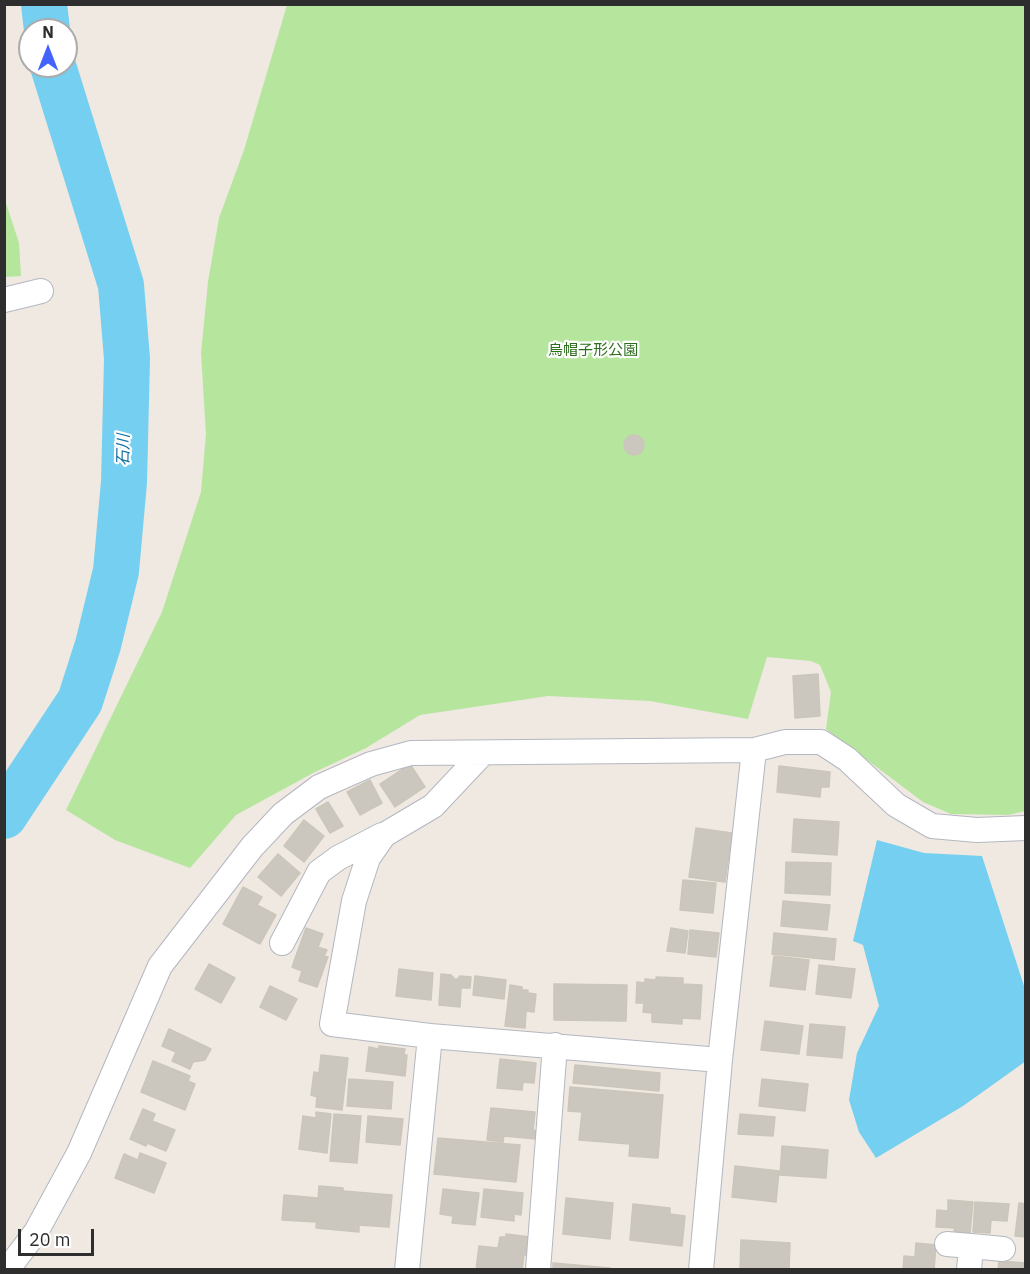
<!DOCTYPE html>
<html>
<head>
<meta charset="utf-8">
<style>
  body { margin:0 }
  #map { position:relative; width:1030px; height:1274px; overflow:hidden; background:#efe9e1; font-family:"IBM Plex Sans",sans-serif }
  canvas { display:block }
  .frame { position:absolute; inset:0; border:6px solid #2e2e2e; pointer-events:none }
  .north { position:absolute; left:18px; top:18px; width:60px; height:60px; box-sizing:border-box; background:#fff; border:2px solid #ababab; border-radius:50%; rotate:0deg; font-size:16px; font-weight:700; line-height:24px; text-align:center; color:#2e2e2e }
  .north::after { content:''; display:block; margin:auto; width:21px; height:27px; background:#4264fb; clip-path:polygon(50% 0,100% 100%,50% 72%,0 100%) }
  .scale { position:absolute; left:18px; top:1229px; width:76px; height:27px; box-sizing:border-box; border:3px solid #2e2e2e; border-top:0; padding-left:8px; font-size:18px; line-height:21px; white-space:nowrap; color:#2e2e2e; -webkit-text-stroke:4px #fff; paint-order:stroke }
</style>
</head>
<body>
<div id="map">
<canvas width="1030" height="1274"></canvas>
<div class="frame"></div>
<div class="north">N</div>
<div class="scale">20 m</div>
</div>
<script>
const ctx = document.querySelector('canvas').getContext('2d');
ctx.lineJoin = 'round';
function fill(path, color) {
  ctx.fillStyle = color;
  ctx.fill(path, 'evenodd');
}
function shape(rows) {
  const path = new Path2D();
  for (const r of rows) {
    if (r.length === 3) {
      path.moveTo(r[0] + r[2], r[1]);
      path.arc(r[0], r[1], r[2], 0, 2 * Math.PI);
      continue;
    }
    path.moveTo(r[0], r[1]);
    for (let i = 2; i < r.length; i += 2) path.lineTo(r[i], r[i + 1]);
  }
  return path;
}
function strokePath(path, color, width, dash) {
  ctx.strokeStyle = color;
  ctx.lineWidth = width;
  ctx.lineCap = dash ? 'butt' : 'round';
  ctx.setLineDash(dash || []);
  ctx.stroke(path);
}
function drawText(font, color, halo, rows, align = 'center') {
  ctx.font = font + ' "IBM Plex Sans","Noto Sans JP",sans-serif';
  ctx.lineWidth = 4.5;
  ctx.setLineDash([]);
  ctx.textBaseline = 'middle';
  ctx.strokeStyle = halo;
  ctx.fillStyle = color;
  for (const [text, x, y, turn = 0] of rows) {
    ctx.save();
    ctx.translate(x, y);
    ctx.rotate((+turn || 0) * Math.PI / 180);
    ctx.textAlign = isNaN(turn) ? turn : align;
    if (halo) ctx.strokeText(text, 0, 0);
    ctx.fillText(text, 0, 0);
    ctx.restore();
  }
}
const green = shape([
  [287,5,1025,5,1025,811,1008,815,951,814,923,802,826,729,831,692,820,665,811,661,767,657,748,719,650,701,548,696,420,715,366,748,315,772,236,815,190,868,115,840,66,810,162,612,201,492,206,434,201,353,208,282,219,218,244,150],
  [4,197,19,243,21,276,5,277]
]);
const water = shape([
  [877,840,924,853,982,856,1025,989,1026,1061,963,1106,876,1158,859,1132,849,1100,857,1053,879,1006,863,945,853,941]
]);
const river = shape([
  [44,4,47,30],
  [4,816,80,701,98,645,116,571,124,482,127,359,121,285,53,66]
]);
const building = shape([
  [634,445,10],
  [818,674,820,716,795,718,793,676,818,674],
  [410,764,425,787,395,807,380,784,410,764],
  [779,766,830,772,829,787,821,787,820,797,777,792,779,766],
  [370,780,382,803,360,815,347,792,370,780],
  [328,802,343,826,330,833,316,809,328,802],
  [794,819,839,822,837,855,792,852,794,819],
  [304,820,324,836,304,862,284,846,304,820],
  [696,828,732,833,725,882,689,877,696,828],
  [278,854,300,873,281,896,258,877,278,854],
  [786,862,831,863,830,895,785,893,786,862],
  [683,880,716,883,713,913,680,910,683,880],
  [243,887,262,897,257,905,276,915,260,944,223,924,243,887],
  [783,901,830,905,827,930,781,926,783,901],
  [306,928,323,934,318,947,327,950,324,956,328,957,317,987,299,981,302,971,292,967,306,928],
  [671,928,688,931,685,953,667,951,671,928],
  [690,930,719,933,716,957,688,954,690,930],
  [774,933,836,939,834,960,772,954,774,933],
  [774,956,809,960,805,990,770,986,774,956],
  [209,964,235,978,221,1003,195,989,209,964],
  [819,965,855,969,851,998,816,994,819,965],
  [399,969,433,973,431,1000,396,996,399,969],
  [441,974,451,975,456,980,460,976,471,977,470,988,461,988,460,1007,439,1005,441,974],
  [475,976,506,980,504,999,473,995,475,976],
  [656,977,683,978,683,984,702,985,700,1019,682,1018,682,1024,652,1022,652,1013,643,1012,644,1003,636,1003,637,982,645,983,645,979,656,980,656,977],
  [554,984,627,985,626,1021,554,1020,554,984],
  [510,985,522,987,522,990,528,990,528,993,536,994,534,1012,526,1011,525,1028,505,1026,510,985],
  [270,986,297,999,286,1020,260,1007,270,986],
  [765,1021,803,1026,799,1054,761,1050,765,1021],
  [810,1024,845,1027,842,1058,807,1055,810,1024],
  [169,1029,211,1049,205,1060,193,1062,190,1069,172,1061,176,1052,162,1046,169,1029],
  [379,1046,405,1049,404,1055,407,1055,405,1076,366,1071,369,1047,379,1049,379,1046],
  [321,1055,348,1058,342,1110,316,1107,317,1097,311,1095,314,1072,319,1073,321,1055],
  [500,1059,536,1063,534,1083,523,1082,522,1090,497,1088,500,1059],
  [153,1061,190,1076,188,1081,195,1084,185,1110,141,1092,153,1061],
  [575,1065,660,1073,659,1091,573,1083,575,1065],
  [349,1079,393,1082,391,1109,347,1106,349,1079],
  [762,1079,808,1084,805,1111,759,1106,762,1079],
  [570,1087,663,1095,658,1158,629,1156,630,1144,579,1140,582,1112,568,1111,570,1087],
  [491,1108,535,1112,533,1130,536,1131,536,1139,504,1136,503,1142,487,1140,491,1108],
  [143,1109,155,1114,152,1121,175,1130,166,1151,147,1143,146,1146,130,1139,143,1109],
  [316,1112,331,1114,327,1153,299,1149,303,1116,316,1118,316,1112],
  [334,1114,361,1116,357,1163,330,1161,334,1114],
  [740,1114,775,1117,773,1136,738,1134,740,1114],
  [368,1116,403,1119,400,1145,366,1142,368,1116],
  [438,1138,520,1145,516,1182,434,1174,438,1138],
  [782,1146,828,1150,826,1178,780,1175,782,1146],
  [140,1153,166,1163,154,1193,115,1178,124,1154,138,1160,140,1153],
  [735,1166,779,1171,776,1202,732,1197,735,1166],
  [319,1186,343,1188,343,1191,392,1195,389,1227,359,1225,359,1232,316,1228,319,1186],
  [443,1189,479,1193,475,1225,452,1223,453,1216,440,1214,443,1189],
  [484,1189,523,1193,521,1215,514,1214,514,1221,481,1217,484,1189],
  [284,1195,318,1198,316,1222,282,1220,284,1195],
  [566,1198,613,1203,610,1239,563,1234,566,1198],
  [948,1200,973,1202,970,1233,954,1231,955,1228,936,1227,937,1210,948,1211,948,1200],
  [975,1202,1009,1204,1007,1221,991,1220,990,1233,973,1232,975,1202],
  [1019,1203,1026,1204,1026,1237,1015,1236,1019,1203],
  [633,1204,670,1208,670,1214,685,1216,682,1246,630,1240,633,1204],
  [506,1234,530,1237,528,1255,524,1255,522,1270,476,1270,479,1246,498,1248,500,1237,506,1237,506,1234],
  [741,1240,790,1243,789,1270,740,1270,741,1240],
  [916,1243,936,1245,934,1270,903,1270,904,1256,915,1257,916,1243],
  [999,1261,1026,1263,1026,1270,998,1270,999,1261],
  [553,1263,610,1268,610,1270,553,1270,553,1263]
]);
const minor = shape([
  [4,300,41,291],
  [482,754,433,806,384,835,368,858,354,901,332,1024,430,1036,720,1060],
  [282,943,319,872,338,858,382,835],
  [947,1244,971,1246,969,1270],
  [971,1246,1003,1249],
  [7,1270,36,1232,79,1153,160,966,252,847,283,814,319,787,371,764,411,753,754,750,785,742,821,742,847,759,896,805,932,826,977,830,1026,828],
  [407,1270,430,1036],
  [538,1270,555,1045],
  [701,1270,720,1060,754,750]
]);
const parkNames = [
  ["烏帽子形公園",593,351]
];
const waterNames = [
  ["石川",124,450,-89]
];
fill(green, '#b6e59e');
fill(water, '#75cff0');
strokePath(river, '#75cff0', 46);
fill(building, '#cbc7bf');
strokePath(building, '#cbc5ba', 1.5);
strokePath(minor, '#b4b7c1', 26);
strokePath(minor, '#fff', 24);
drawText('15px', '#2c6e1b', '#fff', parkNames);
drawText('italic 16px', '#0d6fa3', '#fff', waterNames);
</script>
</body>
</html>
